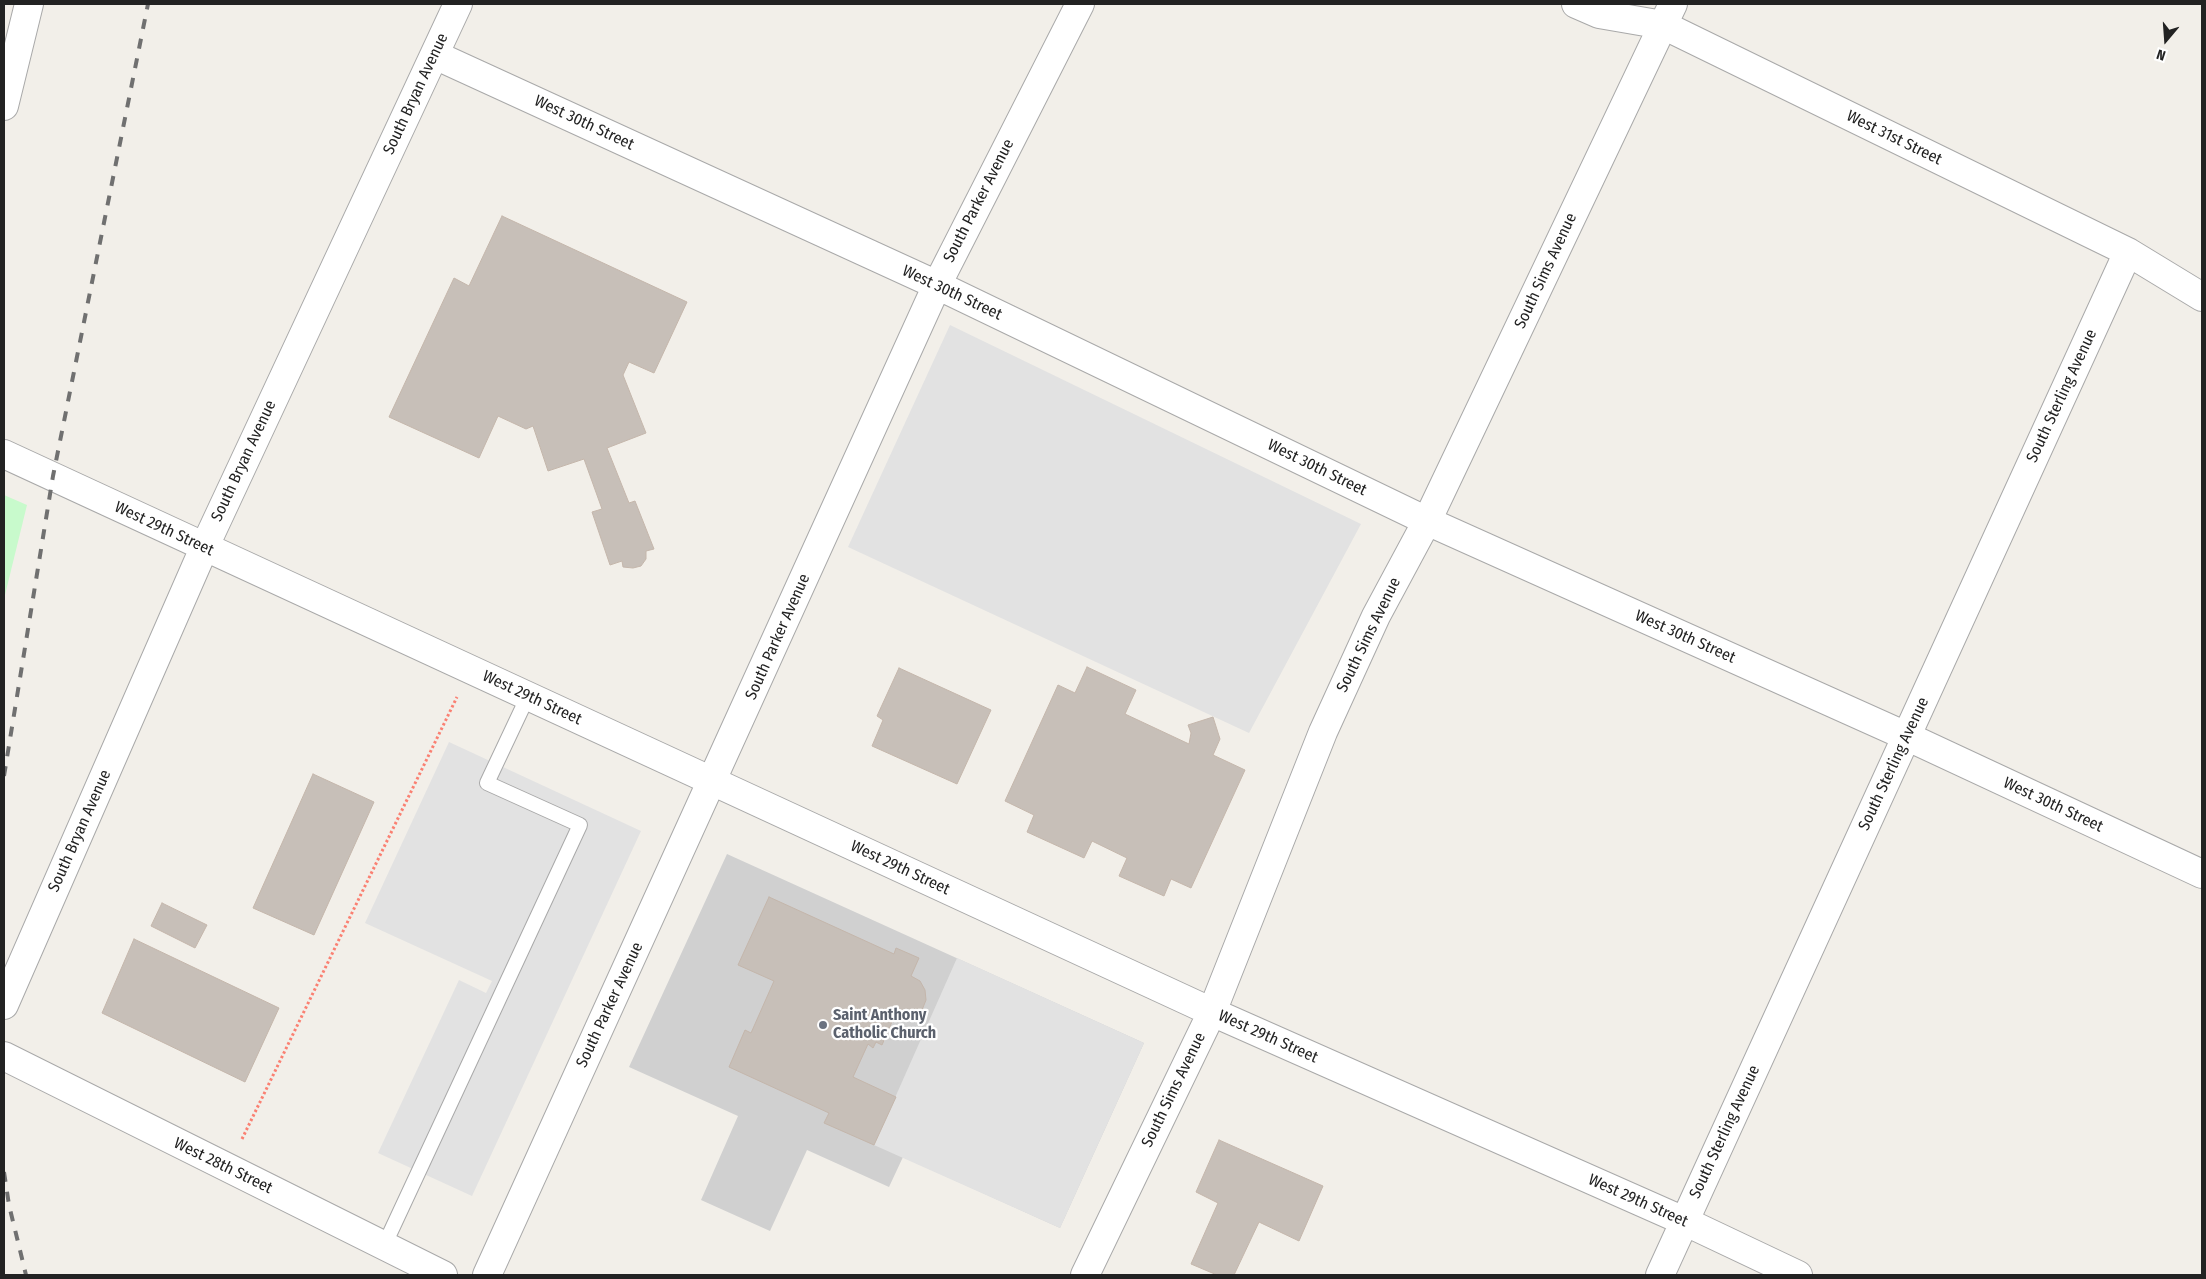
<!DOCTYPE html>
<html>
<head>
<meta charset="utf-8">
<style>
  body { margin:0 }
  #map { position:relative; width:2206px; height:1279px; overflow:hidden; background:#f2efe9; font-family:"Fira Sans Condensed",sans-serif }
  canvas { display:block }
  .frame { position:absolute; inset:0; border:5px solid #222; pointer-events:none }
  .north { position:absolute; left:2141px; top:15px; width:50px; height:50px; -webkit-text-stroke:4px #fff; paint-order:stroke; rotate:198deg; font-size:14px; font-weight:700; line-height:20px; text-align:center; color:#222 }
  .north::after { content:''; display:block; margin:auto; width:18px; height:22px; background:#222; clip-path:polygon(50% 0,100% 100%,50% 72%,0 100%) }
</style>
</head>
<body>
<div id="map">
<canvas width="2206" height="1279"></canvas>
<div class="frame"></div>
<div class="north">N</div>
</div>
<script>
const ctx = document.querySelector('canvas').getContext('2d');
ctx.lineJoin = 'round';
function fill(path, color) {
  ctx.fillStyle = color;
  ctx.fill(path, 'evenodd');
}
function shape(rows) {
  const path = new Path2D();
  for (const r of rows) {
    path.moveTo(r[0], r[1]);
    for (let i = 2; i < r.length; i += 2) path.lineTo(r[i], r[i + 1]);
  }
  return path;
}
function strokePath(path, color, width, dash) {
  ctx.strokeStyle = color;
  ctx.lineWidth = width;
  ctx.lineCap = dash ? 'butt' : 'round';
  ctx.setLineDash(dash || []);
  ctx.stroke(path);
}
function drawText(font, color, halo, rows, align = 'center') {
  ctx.font = font + ' "Fira Sans Condensed",sans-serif';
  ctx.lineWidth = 4.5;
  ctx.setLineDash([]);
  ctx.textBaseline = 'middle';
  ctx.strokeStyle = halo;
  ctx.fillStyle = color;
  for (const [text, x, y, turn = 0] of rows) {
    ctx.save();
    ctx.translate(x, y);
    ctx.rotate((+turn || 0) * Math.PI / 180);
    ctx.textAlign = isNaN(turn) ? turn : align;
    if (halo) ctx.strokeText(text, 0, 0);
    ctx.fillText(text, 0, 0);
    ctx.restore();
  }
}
const religious = shape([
  [727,854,1144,1043,1060,1228,903,1157,889,1187,807,1150,770,1231,701,1200,738,1116,629,1067]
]);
const park = shape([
  [4,495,27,505,4,599]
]);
const parking = shape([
  [950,325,1361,524,1249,733,848,547],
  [449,742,641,831,472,1196,378,1153,459,980,486,993,492,981,365,923],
  [957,958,1144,1043,1060,1228,874,1145]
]);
const building = shape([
  [502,216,687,302,654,373,629,362,623,375,646,433,607,448,629,503,635,501,654,549,646,551,646,559,641,566,633,568,623,567,622,561,610,565,592,512,602,509,584,459,548,471,533,426,526,429,498,416,479,458,389,417,454,278,469,286,502,216],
  [1087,667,1136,690,1125,714,1189,744,1191,733,1188,725,1213,717,1220,739,1213,755,1245,770,1191,888,1171,879,1164,896,1119,876,1127,858,1092,841,1084,858,1027,832,1034,815,1005,801,1058,685,1075,693,1087,667],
  [899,668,991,710,957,784,872,746,883,720,877,716,899,668],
  [313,774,374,802,314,935,253,908,313,774],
  [769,897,894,954,896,948,919,958,911,976,920,981,925,990,926,1000,922,1010,914,1017,904,1019,894,1017,882,1045,876,1042,873,1048,868,1044,853,1077,896,1097,874,1145,824,1123,829,1113,729,1067,745,1030,751,1033,774,981,738,965,769,897],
  [162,903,207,925,195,948,151,926,162,903],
  [134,939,279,1008,245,1082,102,1013,134,939],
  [1219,1140,1323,1186,1299,1241,1259,1222,1234,1275,1217,1275,1191,1264,1218,1203,1196,1192,1219,1140]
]);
const path = shape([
  [242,1139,457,697]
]);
const service = shape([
  [384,1246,580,825,487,783,528,696]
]);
const minor = shape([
  [1576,4,1599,14,1663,25,2128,252,2202,297],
  [435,55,937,285,1427,521,1906,736,2202,874],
  [1212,1012,1684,1221,1798,1275],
  [487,1275,937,285,1080,4],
  [1660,1275,2128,252]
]);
const tertiary = shape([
  [4,106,29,4],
  [4,454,1212,1012],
  [4,1005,204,548,458,4],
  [4,1056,443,1275],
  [1085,1275,1212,1012,1323,732,1376,616,1427,521,1673,4]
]);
const rail = shape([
  [4,776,53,476,148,4],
  [4,1172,9,1205,26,1275]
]);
const markers = [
  [823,1025,5,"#6b7280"]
];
const streetNames = [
  ["South Bryan Avenue",416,94,-65],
  ["West 30th Street",584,123,25],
  ["West 31st Street",1894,138,26],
  ["South Parker Avenue",979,201,-63],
  ["South Sims Avenue",1546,271,-65],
  ["West 30th Street",952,293,25],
  ["South Sterling Avenue",2062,396,-65],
  ["South Bryan Avenue",244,461,-65],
  ["West 30th Street",1317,468,26],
  ["West 29th Street",164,529,25],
  ["South Sims Avenue",1369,635,-64],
  ["South Parker Avenue",778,637,-66],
  ["West 30th Street",1685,637,24],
  ["West 29th Street",532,698,25],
  ["South Sterling Avenue",1894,764,-65],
  ["West 30th Street",2053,805,25],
  ["South Bryan Avenue",80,831,-66],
  ["West 29th Street",900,868,25],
  ["South Parker Avenue",610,1005,-65],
  ["West 29th Street",1268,1037,24],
  ["South Sims Avenue",1174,1090,-64],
  ["South Sterling Avenue",1725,1132,-65],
  ["West 28th Street",223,1166,26],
  ["West 29th Street",1638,1201,24]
];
const worshipNames = [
  ["Saint Anthony",833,1016],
  ["Catholic Church",833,1034]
];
fill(religious, '#d0d0d0');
fill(park, '#c8facc');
fill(parking, '#e2e2e2');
fill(building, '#c7bfb8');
strokePath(building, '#c4b6ab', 1);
strokePath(service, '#a9a9a9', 16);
strokePath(minor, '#a9a9a9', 30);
strokePath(tertiary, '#a9a9a9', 30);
strokePath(path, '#fa8072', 3, [2.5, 2.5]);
strokePath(service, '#fff', 14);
strokePath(minor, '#fff', 28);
strokePath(tertiary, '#fff', 28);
strokePath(rail, '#707070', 4, [10, 10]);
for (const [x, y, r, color] of markers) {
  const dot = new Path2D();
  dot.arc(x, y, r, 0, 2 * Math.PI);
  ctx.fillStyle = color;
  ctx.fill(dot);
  strokePath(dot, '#fff', 2);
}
drawText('16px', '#222', '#fff', streetNames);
drawText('bold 16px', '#5b616d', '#fff', worshipNames, 'left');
</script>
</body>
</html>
